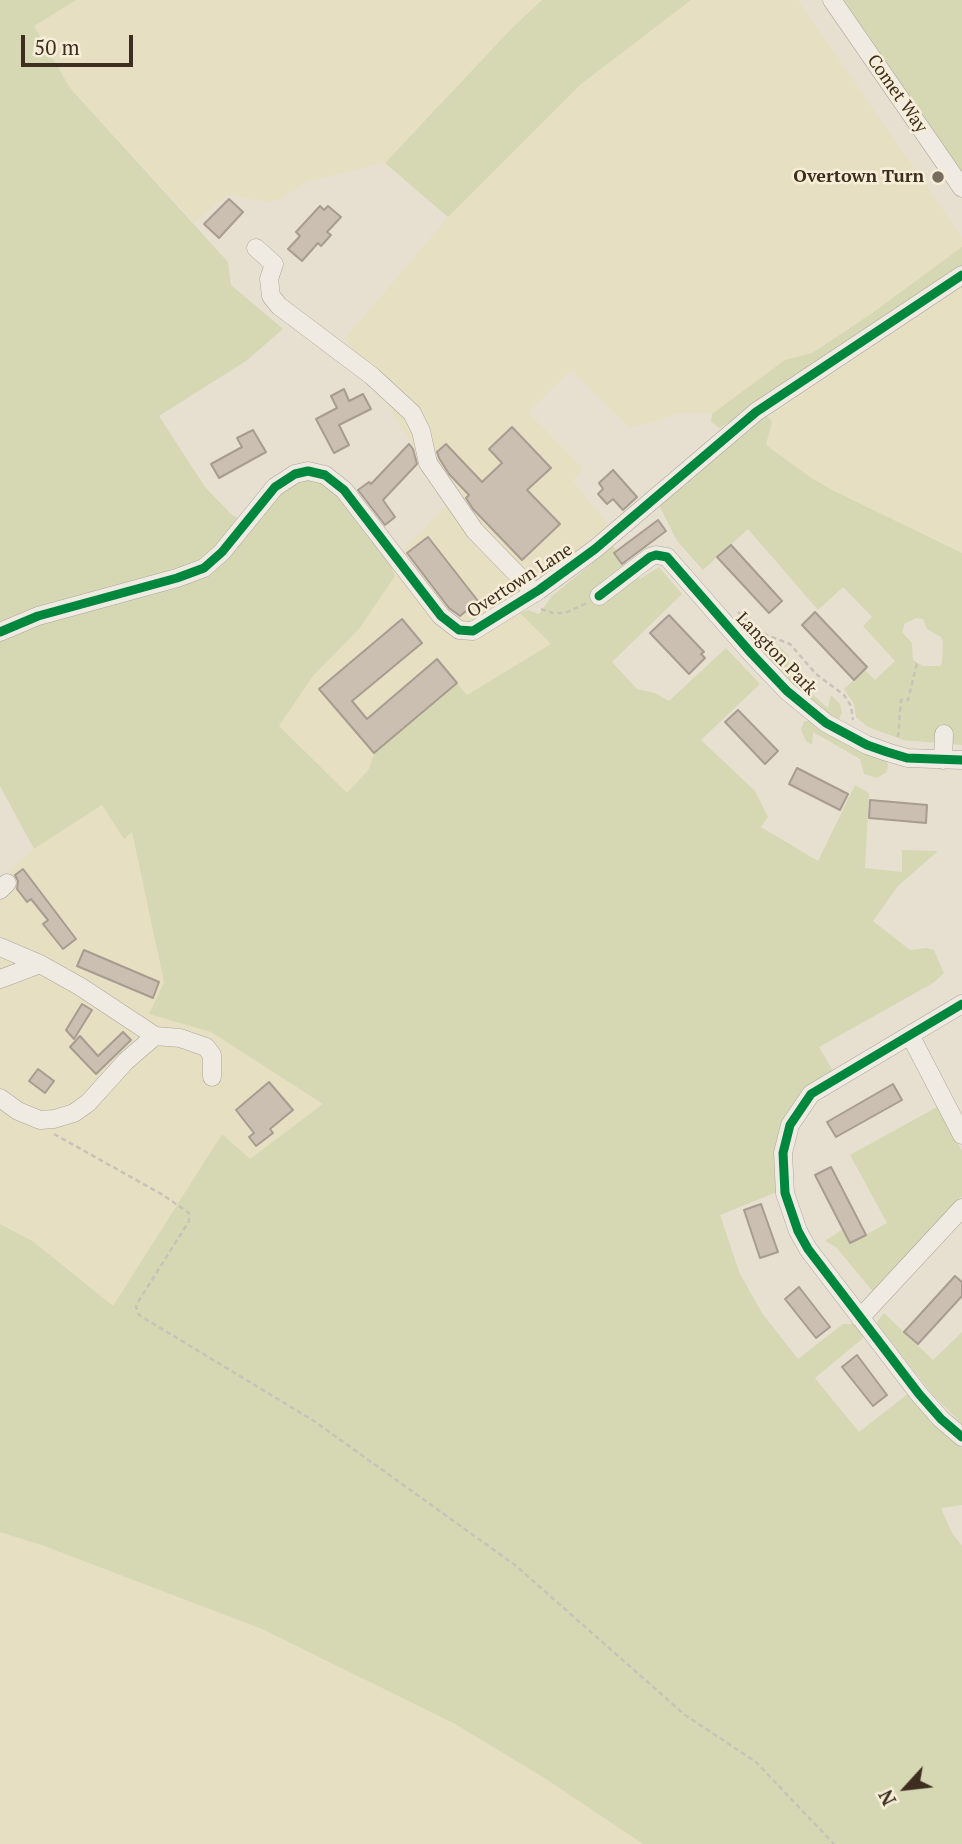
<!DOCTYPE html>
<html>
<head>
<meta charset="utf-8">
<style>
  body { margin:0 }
  #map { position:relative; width:962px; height:1844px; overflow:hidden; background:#e7e0d1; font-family:"PT Serif",serif }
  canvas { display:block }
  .north { position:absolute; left:871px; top:1753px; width:70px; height:70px; -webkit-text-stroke:5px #f7eed8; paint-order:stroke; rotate:243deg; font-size:19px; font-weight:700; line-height:28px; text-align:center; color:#3d2e20 }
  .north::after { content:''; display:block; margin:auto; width:24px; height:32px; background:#3d2e20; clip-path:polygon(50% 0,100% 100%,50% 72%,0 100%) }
  .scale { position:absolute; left:21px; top:35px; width:112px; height:32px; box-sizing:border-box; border:4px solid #3d2e20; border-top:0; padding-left:9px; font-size:21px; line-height:24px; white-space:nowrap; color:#3d2e20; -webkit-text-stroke:5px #f7eed8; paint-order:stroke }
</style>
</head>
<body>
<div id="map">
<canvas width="962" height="1844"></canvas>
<div class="north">N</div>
<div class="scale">50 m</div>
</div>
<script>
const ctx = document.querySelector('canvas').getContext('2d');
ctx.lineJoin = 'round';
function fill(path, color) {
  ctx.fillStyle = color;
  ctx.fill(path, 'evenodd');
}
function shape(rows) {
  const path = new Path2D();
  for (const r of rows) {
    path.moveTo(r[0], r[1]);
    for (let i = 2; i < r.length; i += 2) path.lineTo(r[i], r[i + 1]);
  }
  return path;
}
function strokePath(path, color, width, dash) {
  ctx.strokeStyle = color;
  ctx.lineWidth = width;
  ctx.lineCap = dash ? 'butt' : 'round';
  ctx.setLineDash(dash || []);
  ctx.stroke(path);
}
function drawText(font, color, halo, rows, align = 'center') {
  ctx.font = font + ' "PT Serif",serif';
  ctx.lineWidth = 5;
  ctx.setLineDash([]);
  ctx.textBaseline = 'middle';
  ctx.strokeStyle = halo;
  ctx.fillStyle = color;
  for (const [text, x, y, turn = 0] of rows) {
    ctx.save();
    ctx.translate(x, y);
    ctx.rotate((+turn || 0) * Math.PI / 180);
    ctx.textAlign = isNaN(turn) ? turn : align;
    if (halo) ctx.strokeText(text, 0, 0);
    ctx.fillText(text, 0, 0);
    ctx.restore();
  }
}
const farmland = shape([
  [76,0,542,0,512,28,385,163,308,181,279,200,267,202,228,195,194,222,70,88,34,26],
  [691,0,798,0,962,237,962,247,868,316,811,353,785,361,712,414,679,413,652,423,629,427,571,370,528,412,584,469,573,481,611,528,511,601,520,613,552,644,467,695,457,683,374,753,369,769,347,794,279,726,313,676,359,629,390,564,449,502,345,338,448,217,580,85],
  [962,285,962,553,832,490,810,477,766,445,772,422,766,414],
  [103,805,124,839,132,832,164,982,149,1014,211,1032,324,1104,250,1159,222,1134,113,1306,34,1242,0,1224,0,879,34,849],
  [0,1532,44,1546,262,1629,455,1724,546,1779,643,1844,0,1844]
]);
const green = shape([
  [0,0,76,0,34,26,70,88,228,262,231,285,283,329,246,361,159,416,205,487,231,514,239,519,204,559,292,482,310,477,329,483,390,564,395,576,359,629,313,676,279,726,347,793,369,769,374,753,457,683,467,695,551,644,520,613,528,610,539,614,552,596,613,546,640,579,659,567,682,594,612,662,637,689,655,693,669,701,726,648,760,684,701,740,755,791,768,817,761,827,818,861,855,785,869,793,865,868,902,872,902,850,938,851,898,886,873,921,910,950,926,948,934,950,944,973,933,983,819,1047,836,1076,797,1106,777,1192,720,1215,739,1272,762,1313,798,1359,843,1324,856,1324,864,1334,862,1339,815,1378,859,1432,909,1393,926,1415,962,1448,962,1505,941,1508,952,1533,962,1546,962,1844,643,1844,546,1779,455,1724,262,1629,44,1546,0,1532,0,1224,34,1242,113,1306,222,1134,250,1159,323,1104,211,1032,149,1014,164,982,132,832,124,839,102,805,34,849,0,786],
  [542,0,691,0,580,85,448,217,385,163,512,28],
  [841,0,962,0,962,174],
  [962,247,962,266,956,270,737,418,720,428,711,422,712,414,785,360,812,353,868,316],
  [766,414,772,422,766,445,810,477,832,490,962,553,962,745,903,740,868,727,856,717,854,704,844,689,865,670,875,680,895,661,863,626,872,617,843,587,818,610,748,529,703,570,677,541,659,505,655,488,703,444],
  [917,618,923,619,927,629,941,637,943,642,942,662,940,666,923,666,913,660,912,643,902,632,905,623],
  [769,645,780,647,789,656,788,673,828,708,831,695,840,704,842,713,839,719,836,721,797,691,764,654,762,652],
  [804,721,809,721,886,760,888,765,887,772,877,778,864,774,860,759,813,732,812,745,806,741,801,730],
  [939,1106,962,1151,962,1196,874,1293,836,1247,825,1241,843,1229,851,1243,887,1223,850,1155],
  [884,1313,933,1360,962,1332,962,1424,933,1395,878,1325,877,1322]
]);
const building = shape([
  [229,199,243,212,219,238,204,224,229,199],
  [320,206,324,210,328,206,341,217,327,232,331,235,321,246,318,243,302,261,288,249,300,236,296,232,320,206],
  [344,389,349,401,363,394,371,409,339,425,349,445,334,453,316,419,337,408,331,396,344,389],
  [512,427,551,468,527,490,560,524,522,560,473,509,466,498,469,495,449,474,439,458,437,452,446,444,482,482,502,463,489,449,512,427],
  [253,430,266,452,219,478,211,464,242,447,237,438,253,430],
  [409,444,413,449,417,464,383,500,395,517,385,525,358,490,369,482,371,484,409,444],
  [613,470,637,497,623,510,613,499,607,504,598,494,603,489,599,483,613,470],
  [658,520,666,531,622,564,614,553,658,520],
  [428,537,478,601,460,616,449,608,407,553,428,537],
  [731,545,782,601,769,613,717,557,731,545],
  [815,612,867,667,854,680,802,625,815,612],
  [669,615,704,652,701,654,705,658,689,674,650,633,669,615],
  [402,619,422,643,352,701,367,719,437,659,457,683,374,753,319,689,402,619],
  [738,710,778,751,765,764,725,722,738,710],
  [797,768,848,794,840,810,789,784,797,768],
  [870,800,927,805,926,823,869,818,870,800],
  [23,869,76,939,63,949,43,924,48,920,31,899,27,902,17,889,18,881,15,875,23,869],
  [84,950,159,982,153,998,77,966,84,950],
  [82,1004,92,1010,74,1039,66,1030,82,1004],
  [123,1032,131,1040,96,1074,70,1047,80,1036,98,1056,123,1032],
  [38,1069,54,1081,45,1093,29,1081,38,1069],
  [269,1082,293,1110,270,1129,273,1133,256,1146,249,1137,254,1133,236,1110,269,1082],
  [893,1084,902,1100,836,1137,827,1122,893,1084],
  [831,1167,866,1235,850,1243,815,1175,831,1167],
  [761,1204,778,1252,760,1258,744,1210,761,1204],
  [955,1276,962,1282,962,1296,918,1344,904,1332,955,1276],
  [799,1287,830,1327,816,1338,785,1299,799,1287],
  [857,1355,887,1395,873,1406,842,1367,857,1355]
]);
const path = shape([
  [541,609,553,613,565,613,587,603],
  [738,612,759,632,790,644,816,674,844,695,851,706,853,720],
  [898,737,901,700,908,700,917,663],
  [54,1134,163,1195,189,1213,189,1221,138,1302,136,1307,139,1315,314,1421,515,1565,685,1715,756,1762,834,1844]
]);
const minor = shape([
  [832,0,962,188],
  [256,248,274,264,269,279,271,296,279,306,372,376,412,413,421,431,428,463,475,531,535,593],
  [599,596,650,557,656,555,667,557,751,653,787,691,826,723,867,745,887,752,907,758,962,760],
  [0,632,38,616,177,578,204,568,222,552,275,487,295,474,308,471,325,475,344,490,441,616,459,630,473,631,539,590,595,549,756,412,962,275],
  [943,760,944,734],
  [0,890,7,883],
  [0,947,40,964,81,987,155,1036],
  [0,979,40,964],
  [962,1004,811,1094,790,1125,783,1153,785,1193,798,1231,808,1249,919,1394,941,1419,962,1437],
  [910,1035,962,1135],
  [0,1098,18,1111,40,1120,54,1119,74,1113,88,1103,126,1061,155,1036,180,1038,206,1047,212,1055,212,1077],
  [860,1318,962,1208]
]);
const cycleway = shape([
  [599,596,650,557,656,555,667,557,751,653,787,691,826,723,867,745,887,752,907,758,962,760],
  [0,632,38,616,177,578,204,568,222,552,275,487,295,474,308,471,325,475,344,490,441,616,459,630,473,631,539,590,595,549,756,412,962,275],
  [962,1004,811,1094,790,1125,783,1153,785,1193,798,1231,808,1249,919,1394,941,1419,962,1437]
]);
const markers = [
  [938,177,7,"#786c5e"]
];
const streetNames = [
  ["Comet Way",897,94,55],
  ["Overtown Lane",520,581,-33],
  ["Langton Park",776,654,46]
];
const poiNames = [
  ["Overtown Turn",924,177]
];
fill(farmland, '#e6dfc2');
fill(green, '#d6d7b3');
fill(building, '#cbbfb2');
strokePath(building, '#a89c90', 2);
strokePath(minor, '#ada599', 19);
strokePath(path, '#c8c2b9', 2.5, [5, 3.5]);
strokePath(minor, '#efebe3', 18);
strokePath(cycleway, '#00873e', 9);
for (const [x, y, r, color] of markers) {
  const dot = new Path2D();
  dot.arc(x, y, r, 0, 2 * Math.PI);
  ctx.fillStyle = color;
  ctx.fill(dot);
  strokePath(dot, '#f7eed8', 2.5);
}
drawText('18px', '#3d2e20', '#f7eed8', streetNames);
drawText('bold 18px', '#3d2e20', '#f7eed8', poiNames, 'right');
</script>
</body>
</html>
